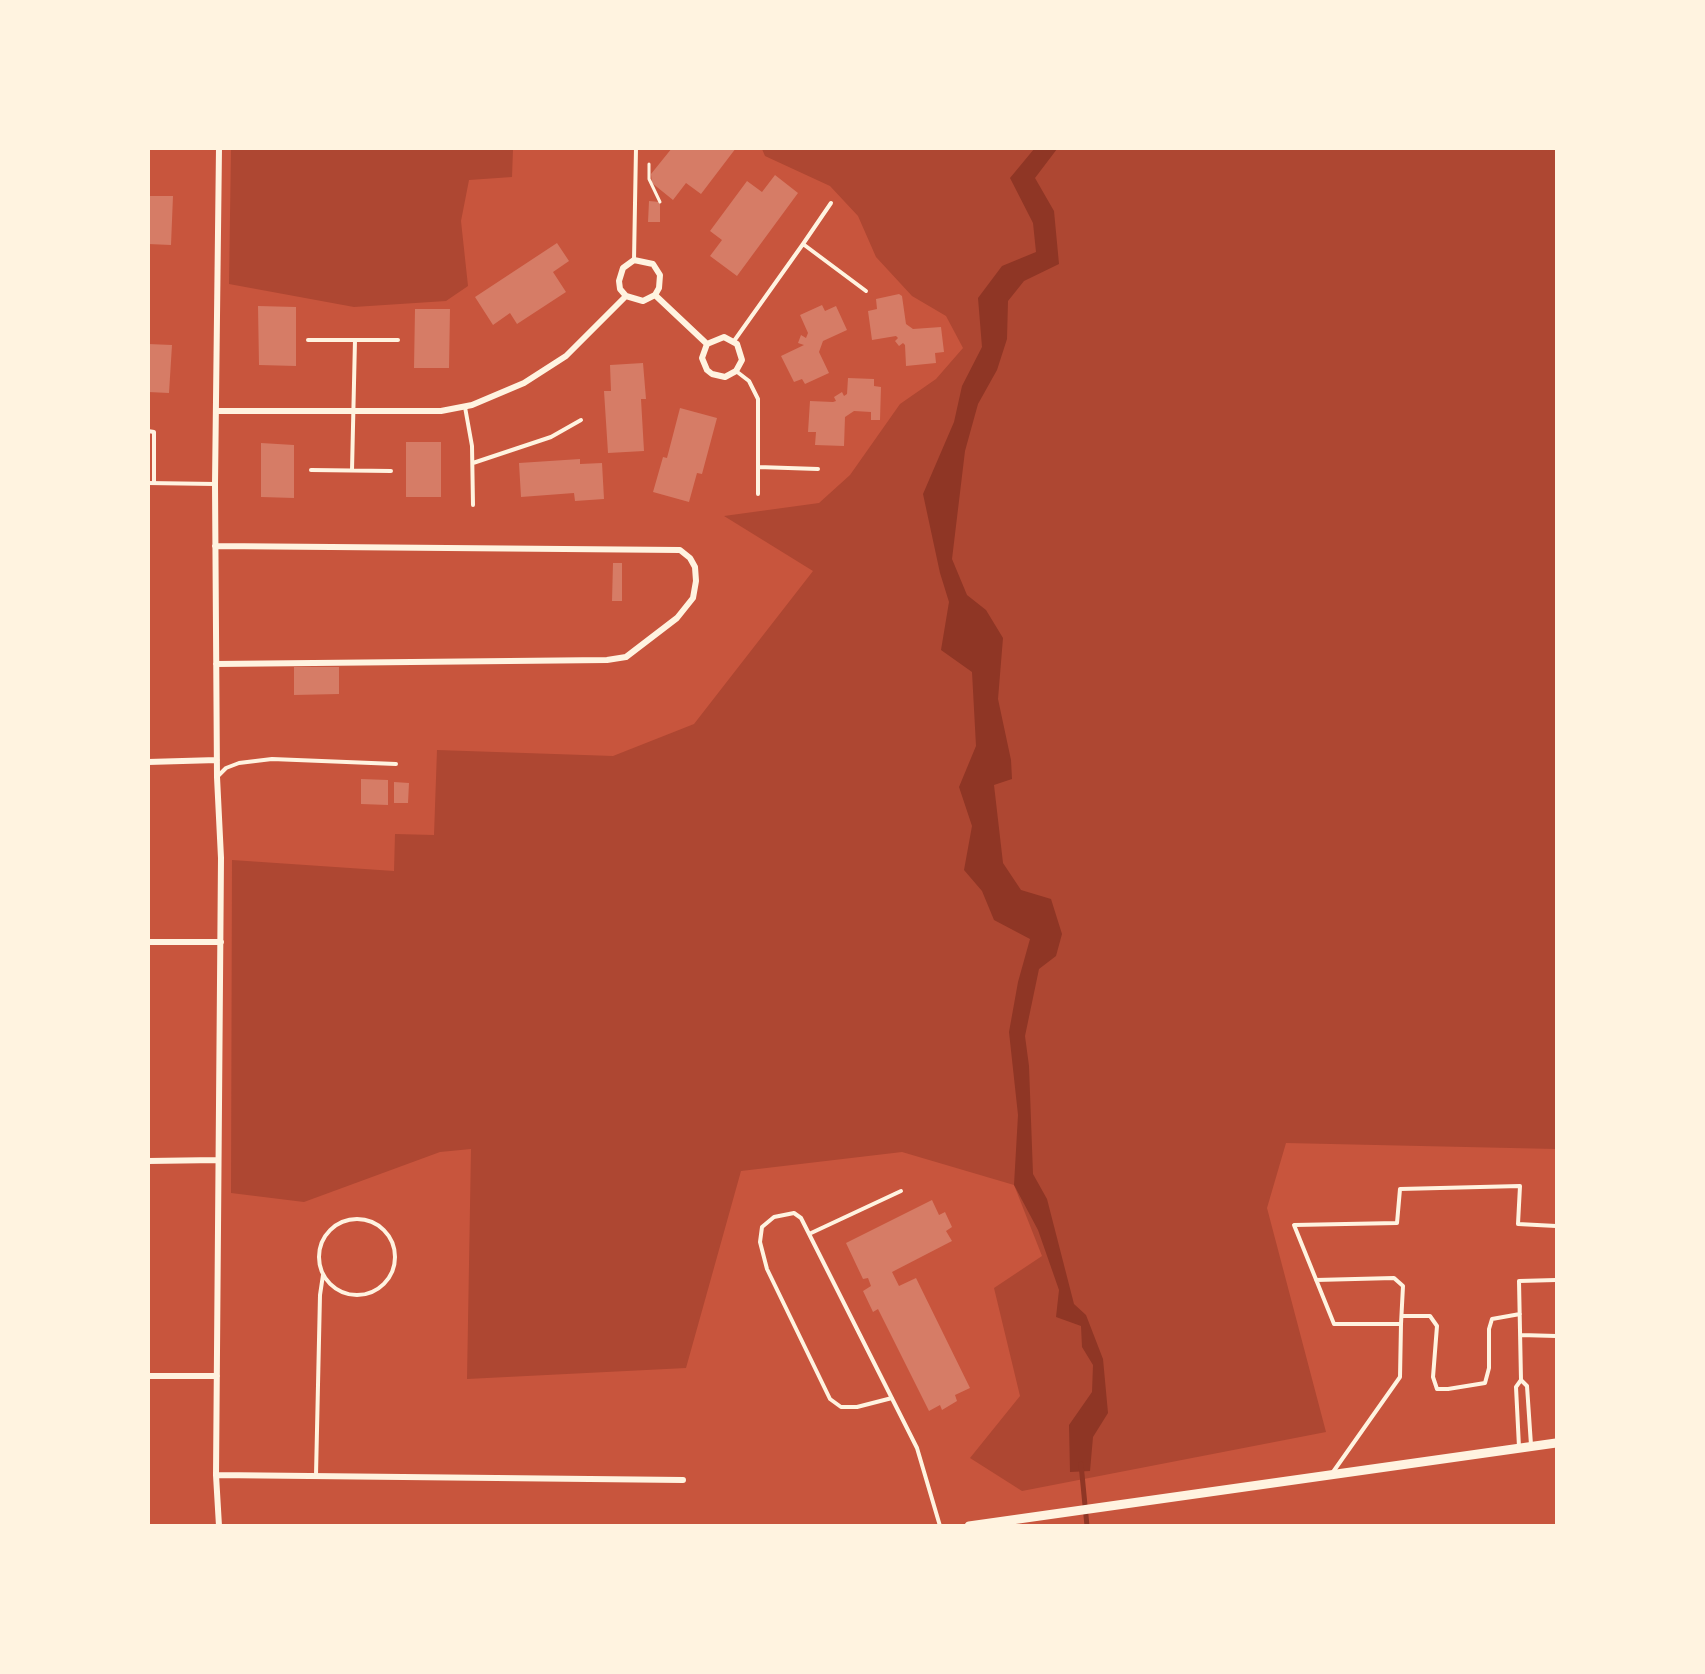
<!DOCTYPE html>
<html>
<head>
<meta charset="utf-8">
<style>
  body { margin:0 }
  #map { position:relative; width:1705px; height:1674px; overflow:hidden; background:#c8553d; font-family:Quicksand,sans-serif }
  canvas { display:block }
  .frame { position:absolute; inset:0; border:150px solid #fff3e0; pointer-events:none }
</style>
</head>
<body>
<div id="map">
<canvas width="1705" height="1674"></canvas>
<div class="frame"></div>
</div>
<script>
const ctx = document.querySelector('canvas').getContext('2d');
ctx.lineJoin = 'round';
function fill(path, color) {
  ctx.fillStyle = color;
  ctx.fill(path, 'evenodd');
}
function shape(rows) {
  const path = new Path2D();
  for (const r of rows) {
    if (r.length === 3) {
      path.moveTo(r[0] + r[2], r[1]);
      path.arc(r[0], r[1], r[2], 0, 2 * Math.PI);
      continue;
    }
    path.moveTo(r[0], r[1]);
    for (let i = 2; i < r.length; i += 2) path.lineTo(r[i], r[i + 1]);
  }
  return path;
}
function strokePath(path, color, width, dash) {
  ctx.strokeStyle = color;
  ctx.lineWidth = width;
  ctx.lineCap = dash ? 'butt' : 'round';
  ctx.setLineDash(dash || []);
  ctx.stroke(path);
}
const green = shape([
  [231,149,513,149,512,177,469,180,461,221,468,286,446,301,354,307,229,284],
  [762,149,1556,149,1556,1149,1286,1143,1267,1208,1326,1432,1022,1491,970,1458,1020,1396,994,1288,1042,1256,1014,1185,902,1152,741,1171,686,1368,467,1379,471,1149,440,1152,304,1202,231,1193,232,860,394,871,395,834,434,835,437,750,613,756,694,724,813,571,724,516,819,503,850,475,900,404,936,379,963,348,946,316,912,296,876,257,858,216,830,186,765,156]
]);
const water = shape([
  [1034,149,1057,149,1035,178,1054,211,1059,264,1024,281,1008,301,1007,339,997,370,978,404,965,451,952,559,967,595,986,610,1003,638,998,699,1011,760,1012,779,994,785,1003,863,1021,890,1051,899,1062,934,1056,956,1039,969,1025,1036,1029,1066,1033,1174,1047,1199,1074,1304,1086,1315,1103,1359,1108,1413,1093,1437,1090,1471,1070,1472,1069,1425,1092,1392,1093,1365,1082,1347,1081,1326,1056,1317,1059,1290,1038,1230,1014,1185,1018,1115,1009,1032,1018,982,1030,939,994,920,982,891,964,870,972,826,959,787,976,746,972,672,941,650,949,602,940,573,923,494,954,422,962,386,982,347,978,298,1002,266,1036,252,1033,223,1010,178]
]);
const stream = shape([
  [1081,1464,1087,1526]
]);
const building = shape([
  [672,148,736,148,701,194,686,183,673,200,652,183,651,174],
  [775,175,798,193,737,276,710,256,722,240,710,231,747,181,762,192],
  [148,196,173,196,171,245,148,244],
  [649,201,660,202,660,222,648,222],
  [557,243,569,261,553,272,566,292,517,324,510,313,493,325,475,297],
  [899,294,902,296,906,324,913,329,941,327,944,352,935,353,936,363,906,366,905,345,903,343,899,346,895,341,898,338,896,336,872,340,868,311,877,309,876,299],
  [822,305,825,311,836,306,847,330,823,341,819,352,829,373,805,384,802,379,794,382,781,356,804,345,798,343,801,335,806,338,808,333,800,315],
  [258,306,296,307,296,366,259,365],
  [415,309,450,309,449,368,414,368],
  [148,344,172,345,169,393,148,392],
  [643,363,646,399,641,399,644,451,608,453,604,391,611,391,610,365],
  [848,378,874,379,874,386,881,387,880,420,871,420,871,412,854,411,845,417,844,446,815,445,816,432,808,432,810,401,833,402,836,401,834,397,842,392,844,396,847,394],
  [680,408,717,418,702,474,697,473,689,502,653,492,663,457,667,458],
  [406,442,441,442,441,497,406,497],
  [261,443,294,445,294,498,261,497],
  [580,459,580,464,602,463,604,499,575,501,574,493,521,497,519,463],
  [613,563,622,563,622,601,612,601],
  [294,667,339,667,339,694,294,695],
  [361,779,388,780,388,805,361,804],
  [394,782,409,783,408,803,394,803],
  [932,1200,939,1215,945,1212,952,1227,946,1231,952,1241,892,1272,899,1286,916,1278,970,1388,955,1395,957,1401,942,1410,940,1405,929,1411,878,1309,873,1312,863,1291,871,1286,868,1278,863,1279,846,1243]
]);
const path = shape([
  [649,164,649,179,660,202]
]);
const service = shape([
  [803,244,831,203],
  [634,260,636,148],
  [308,340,398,340],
  [734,341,803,244,866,291],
  [736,371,749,381,758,399,758,467,818,469],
  [465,407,472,446,473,505],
  [148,431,154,432,154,483],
  [473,463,551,437,581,420],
  [311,470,391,471],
  [352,470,355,340],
  [148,483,215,484],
  [758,494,758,467],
  [218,776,226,768,239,763,272,759,396,764],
  [357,1257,38],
  [809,1234,901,1191],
  [1316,1280,1394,1278,1403,1286,1401,1324],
  [1402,1316,1430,1316,1437,1326,1433,1377,1437,1389,1448,1389,1485,1383,1489,1368,1489,1329,1492,1319,1520,1314],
  [1521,1335,1556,1336],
  [1521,1380,1527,1386,1531,1445],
  [892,1398,857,1407,841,1407,830,1399,767,1269,760,1242,762,1227,774,1217,794,1213,801,1218,917,1448,940,1526],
  [1519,1447,1516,1387,1521,1380,1519,1281,1556,1280],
  [1333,1472,1400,1377,1401,1324,1334,1324,1294,1225,1397,1223,1400,1189,1520,1186,1518,1224,1556,1226],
  [316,1475,320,1295,323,1275]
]);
const minor = shape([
  [219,148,215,484,217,777,221,858,216,1475,219,1526],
  [655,295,707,344,724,337,737,344,742,360,736,371,725,377,712,374,707,370,702,358,707,344],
  [217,411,441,411,472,405,524,383,566,356,626,296,620,289,619,281,623,268,634,260,653,264,660,275,659,288,655,295,643,301,626,296],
  [215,546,680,550,690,558,695,567,696,581,693,598,677,618,626,657,607,660,216,664],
  [148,762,217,760],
  [148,942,221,942],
  [148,1161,218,1160],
  [148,1376,217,1376],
  [216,1475,683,1480]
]);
const tertiary = shape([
  [969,1526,1556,1443]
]);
fill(green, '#ae4732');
fill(water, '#8f3625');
strokePath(stream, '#8f3625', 5);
fill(building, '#d67c66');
strokePath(path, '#fff3e0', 3);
strokePath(service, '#fff3e0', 4);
strokePath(minor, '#fff3e0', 6);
strokePath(tertiary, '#fff3e0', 9);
</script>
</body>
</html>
